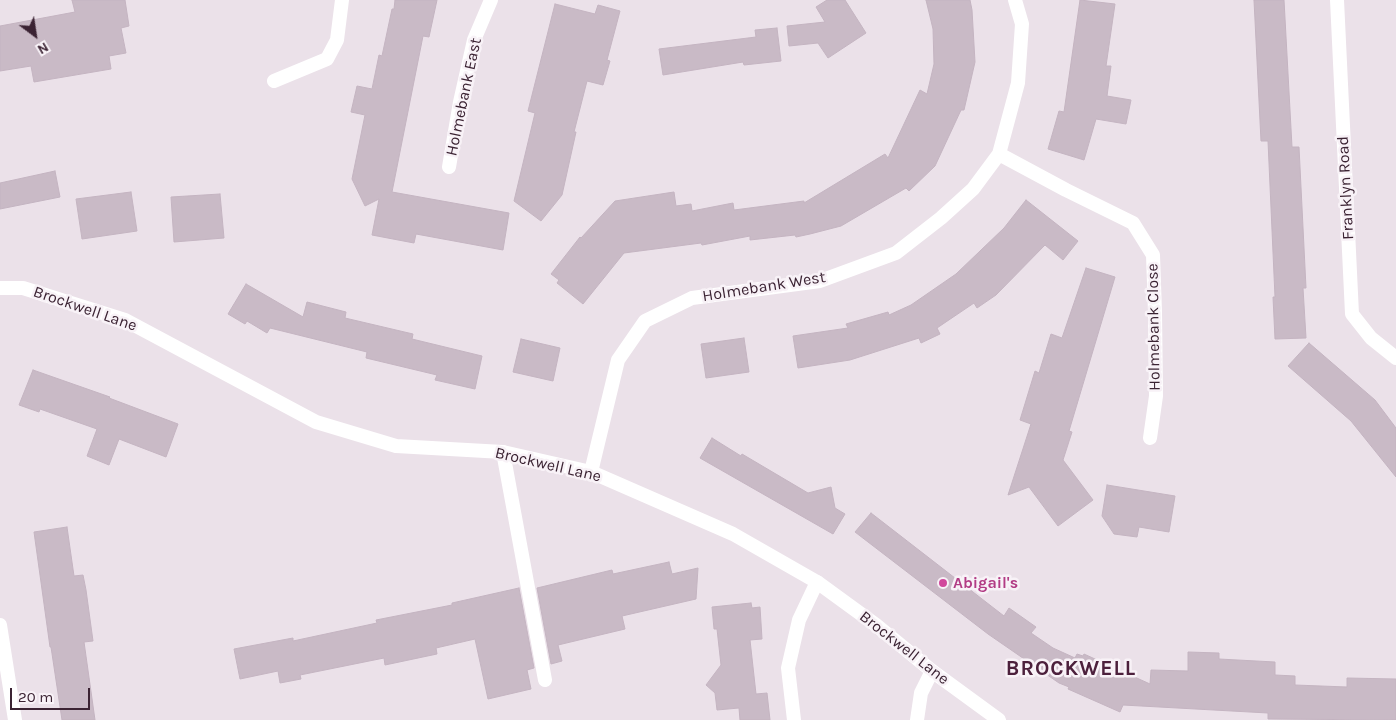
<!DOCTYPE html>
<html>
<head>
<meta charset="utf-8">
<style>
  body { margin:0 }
  #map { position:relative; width:1396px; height:720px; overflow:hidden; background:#ebe1e9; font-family:Karla,sans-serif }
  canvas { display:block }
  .north { position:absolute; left:10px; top:10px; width:50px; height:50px; -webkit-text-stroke:4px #f8f2f7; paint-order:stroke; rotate:149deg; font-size:14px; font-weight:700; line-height:20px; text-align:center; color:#3b2333 }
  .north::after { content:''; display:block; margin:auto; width:18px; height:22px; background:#3b2333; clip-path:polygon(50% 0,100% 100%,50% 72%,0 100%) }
  .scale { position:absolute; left:10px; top:688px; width:80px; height:22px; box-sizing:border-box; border:2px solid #3b2333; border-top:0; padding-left:6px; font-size:15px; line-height:18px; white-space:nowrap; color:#3b2333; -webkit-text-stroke:4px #f8f2f7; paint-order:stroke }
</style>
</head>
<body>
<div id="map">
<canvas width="1396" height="720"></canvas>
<div class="north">N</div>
<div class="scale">20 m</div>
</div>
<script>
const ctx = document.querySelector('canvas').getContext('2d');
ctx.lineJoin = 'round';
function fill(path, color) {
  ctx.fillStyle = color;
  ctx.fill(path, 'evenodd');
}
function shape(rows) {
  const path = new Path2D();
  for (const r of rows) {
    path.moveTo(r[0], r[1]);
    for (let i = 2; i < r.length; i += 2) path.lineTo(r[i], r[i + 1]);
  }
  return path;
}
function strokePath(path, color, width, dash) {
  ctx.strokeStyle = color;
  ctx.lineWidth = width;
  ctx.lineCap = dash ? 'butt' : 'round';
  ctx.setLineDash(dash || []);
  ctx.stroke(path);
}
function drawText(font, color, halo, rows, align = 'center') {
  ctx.font = font + ' Karla,sans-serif';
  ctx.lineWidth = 5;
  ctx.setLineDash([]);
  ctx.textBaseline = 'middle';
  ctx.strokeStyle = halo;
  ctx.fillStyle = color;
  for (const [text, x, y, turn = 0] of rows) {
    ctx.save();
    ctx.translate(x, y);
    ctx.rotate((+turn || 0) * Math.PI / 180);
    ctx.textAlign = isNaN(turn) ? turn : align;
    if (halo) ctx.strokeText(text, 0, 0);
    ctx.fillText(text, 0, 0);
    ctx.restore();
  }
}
const building = shape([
  [72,0,125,0,129,26,121,28,126,53,109,56,111,69,34,82,31,66,0,71,0,26,75,12,72,0],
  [395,0,437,0,429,37,423,36,392,192,509,213,503,250,416,234,414,243,372,235,379,199,365,206,352,179,365,115,351,112,357,86,372,89,379,55,382,56,392,9,394,9,395,0],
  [827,0,845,0,866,33,828,58,818,43,789,46,787,26,825,22,816,7,827,0],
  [926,0,970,0,972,10,975,62,964,110,961,110,935,166,909,191,906,188,841,226,810,234,796,237,795,235,750,240,750,236,702,245,701,243,624,253,583,304,557,283,559,280,551,274,580,237,581,238,615,201,674,192,676,206,691,204,692,211,733,203,734,210,804,201,804,203,885,154,888,158,920,90,927,94,934,64,933,29,926,0],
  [1080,0,1115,4,1106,66,1111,66,1107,96,1131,100,1126,124,1096,119,1084,160,1048,149,1059,111,1064,112,1080,0],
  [1254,0,1284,0,1292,147,1299,147,1306,288,1303,288,1306,338,1275,339,1273,297,1275,297,1268,141,1261,141,1254,0],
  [555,4,595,14,598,5,620,11,607,60,610,61,603,85,587,81,574,132,576,132,562,195,541,221,514,201,535,113,528,111,555,4],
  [777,28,781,61,744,65,743,62,663,75,659,49,756,37,755,30,777,28],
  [55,171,60,197,0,209,0,183,55,171],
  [131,192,137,231,82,239,76,199,131,192],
  [220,194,224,238,174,242,171,197,220,194],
  [1026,200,1078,241,1063,260,1045,245,996,295,977,308,974,303,937,328,940,334,921,343,919,338,850,360,798,368,793,336,848,328,846,324,888,312,889,315,911,305,956,274,1004,228,1026,200],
  [1086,268,1115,277,1069,431,1072,432,1063,460,1093,500,1058,526,1029,487,1008,495,1031,424,1020,420,1035,371,1039,373,1051,334,1062,338,1086,268],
  [246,284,303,317,307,302,346,312,345,318,413,334,412,339,482,356,475,389,435,380,437,375,366,358,367,352,270,328,267,333,247,321,245,324,228,314,246,284],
  [744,338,749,372,706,378,701,344,744,338],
  [521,339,560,348,553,381,513,372,521,339],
  [1309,343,1375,400,1396,428,1396,477,1351,421,1288,366,1309,343],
  [33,370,110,397,109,398,178,424,166,457,119,439,109,465,87,456,97,429,40,409,39,412,19,405,33,370],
  [712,438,741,456,742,454,808,493,831,487,835,508,845,514,833,534,700,458,712,438],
  [1107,485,1175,496,1169,532,1139,527,1137,537,1114,534,1102,516,1107,485],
  [871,513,1004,616,1009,608,1036,627,1031,633,1053,648,1075,658,1077,654,1083,656,1084,654,1150,684,1151,670,1188,671,1188,652,1219,653,1219,659,1275,662,1275,675,1295,676,1295,685,1347,687,1347,678,1396,679,1396,720,1268,719,1268,713,1123,705,1120,712,1068,689,1069,687,1059,683,988,634,855,532,871,513],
  [67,527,74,576,83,575,86,590,93,641,84,642,95,720,62,720,51,647,50,647,34,532,67,527],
  [669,562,672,574,698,568,696,599,622,616,625,629,558,645,562,661,551,664,537,588,612,570,613,574,669,562],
  [519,588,534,668,527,670,531,689,488,699,475,639,436,648,437,654,385,665,384,658,300,675,301,679,280,683,278,671,240,679,234,649,293,638,293,641,377,623,376,620,452,605,452,603,519,588],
  [751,603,752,608,760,607,762,639,750,640,756,694,767,693,770,720,740,720,739,708,717,710,715,693,706,685,721,665,717,629,714,629,712,607,751,603]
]);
const service = shape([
  [274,81,327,59,337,40,342,0],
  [503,452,545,680],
  [917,720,921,693,932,671]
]);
const minor = shape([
  [1337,0,1352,314,1371,338,1396,358],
  [999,154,1066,190,1133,223,1153,255,1155,312,1156,396,1150,438],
  [449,167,460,102,474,40,491,0],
  [591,472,618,360,645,321,692,298,820,281,896,253,941,218,973,189,999,154,1018,83,1022,24,1015,0],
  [0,625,15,720],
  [794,720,788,668,799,620,817,582]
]);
const tertiary = shape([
  [0,288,23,288,125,320,316,422,396,446,503,452,591,472,733,534,817,582,876,625,932,671,999,720]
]);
const markers = [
  [943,583,5,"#d1479c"]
];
const streetNames = [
  ["Holmebank East",464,97,-78],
  ["Franklyn Road",1346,188,-93],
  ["Holmebank West",764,287,-9],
  ["Brockwell Lane",85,309,19],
  ["Holmebank Close",1154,327,-91],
  ["Brockwell Lane",548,465,13],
  ["Brockwell Lane",904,648,38]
];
const hotelNames = [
  ["Abigail's",953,583]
];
const districtNames = [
  ["BROCKWELL",1071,669]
];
fill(building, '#c9bac6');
strokePath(building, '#c4b4c1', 1);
strokePath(service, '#fff', 14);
strokePath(minor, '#fff', 14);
strokePath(tertiary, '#fff', 14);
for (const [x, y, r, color] of markers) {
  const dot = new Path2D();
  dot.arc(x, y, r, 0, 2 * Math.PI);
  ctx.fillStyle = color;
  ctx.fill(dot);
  strokePath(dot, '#f8f2f7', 2);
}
drawText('16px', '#3b2333', '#f8f2f7', streetNames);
drawText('bold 16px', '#b23c85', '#f8f2f7', hotelNames, 'left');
ctx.letterSpacing = '1px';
drawText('bold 21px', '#4c203c', '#f8f2f7', districtNames);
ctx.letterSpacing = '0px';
</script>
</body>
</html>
